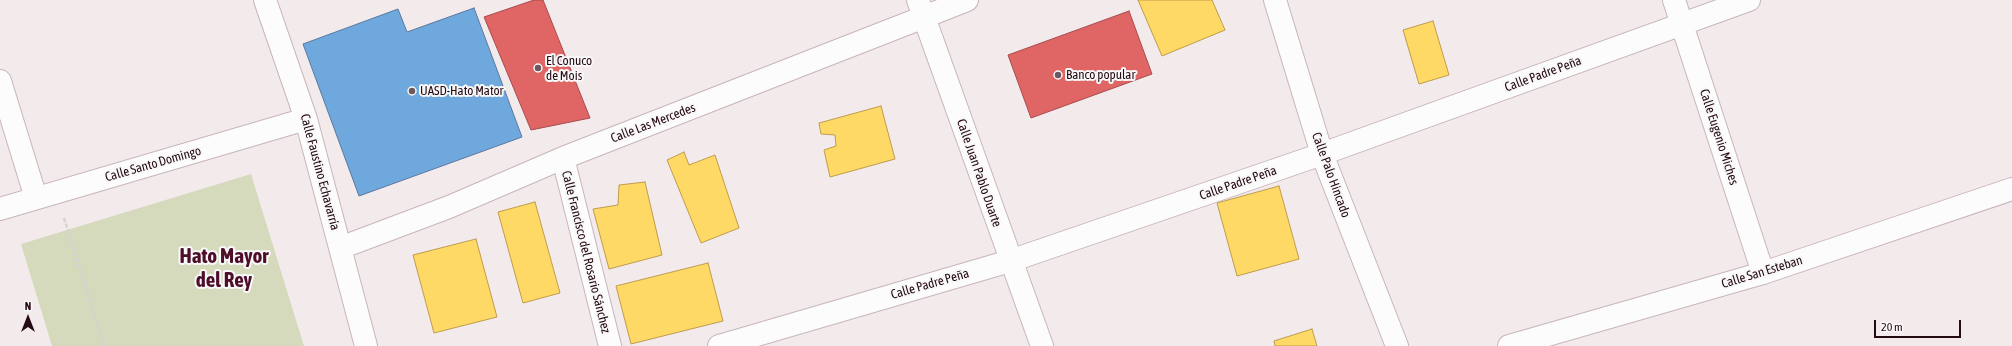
<!DOCTYPE html>
<html>
<head>
<meta charset="utf-8">
<style>
  body { margin:0 }
  #map { position:relative; width:2012px; height:346px; overflow:hidden; background:#f3eaec; font-family:"Asap Condensed",sans-serif }
  canvas { display:block }
  .north { position:absolute; left:8px; top:298px; width:40px; height:40px; -webkit-text-stroke:3px #f8f8f8; paint-order:stroke; rotate:0deg; font-size:11px; font-weight:700; line-height:16px; text-align:center; color:#250913 }
  .north::after { content:''; display:block; margin:auto; width:14px; height:18px; background:#250913; clip-path:polygon(50% 0,100% 100%,50% 72%,0 100%) }
  .scale { position:absolute; left:1874px; top:320px; width:87px; height:18px; box-sizing:border-box; border:2px solid #250913; border-top:0; padding-left:5px; font-size:12px; line-height:14px; white-space:nowrap; color:#250913; -webkit-text-stroke:3px #f8f8f8; paint-order:stroke }
</style>
</head>
<body>
<div id="map">
<canvas width="2012" height="346"></canvas>
<div class="north">N</div>
<div class="scale">20 m</div>
</div>
<script>
const ctx = document.querySelector('canvas').getContext('2d');
ctx.lineJoin = 'round';
function fill(path, color) {
  ctx.fillStyle = color;
  ctx.fill(path, 'evenodd');
}
function shape(rows) {
  const path = new Path2D();
  for (const r of rows) {
    path.moveTo(r[0], r[1]);
    for (let i = 2; i < r.length; i += 2) path.lineTo(r[i], r[i + 1]);
  }
  return path;
}
function strokePath(path, color, width, dash) {
  ctx.strokeStyle = color;
  ctx.lineWidth = width;
  ctx.lineCap = dash ? 'butt' : 'round';
  ctx.setLineDash(dash || []);
  ctx.stroke(path);
}
function drawText(font, color, halo, rows, align = 'center') {
  ctx.font = font + ' "Asap Condensed",sans-serif';
  ctx.lineWidth = 4;
  ctx.setLineDash([]);
  ctx.textBaseline = 'middle';
  ctx.strokeStyle = halo;
  ctx.fillStyle = color;
  for (const [text, x, y, turn = 0] of rows) {
    ctx.save();
    ctx.translate(x, y);
    ctx.rotate((+turn || 0) * Math.PI / 180);
    ctx.textAlign = isNaN(turn) ? turn : align;
    if (halo) ctx.strokeText(text, 0, 0);
    ctx.fillText(text, 0, 0);
    ctx.restore();
  }
}
const green = shape([
  [251,174,304,346,52,346,21,244]
]);
const homes = shape([
  [1138,0,1212,0,1225,30,1162,56,1138,0],
  [1433,21,1449,75,1419,84,1403,30,1433,21],
  [881,106,895,159,830,177,824,150,836,146,835,135,821,134,819,123,881,106],
  [684,152,689,165,715,155,739,228,701,243,667,160,684,152],
  [645,182,662,255,609,269,593,209,618,205,619,185,645,182],
  [1279,186,1299,259,1237,276,1217,203,1279,186],
  [535,202,560,293,523,303,498,212,535,202],
  [476,239,497,317,434,333,413,255,476,239],
  [708,263,723,321,631,344,616,286,708,263],
  [1312,329,1317,346,1275,346,1274,341,1312,329]
]);
const shops = shape([
  [534,0,543,0,590,118,531,130,484,17,534,0],
  [1129,11,1152,74,1031,118,1008,55,1129,11]
]);
const schools = shape([
  [474,8,522,137,359,196,303,44,398,9,407,32,474,8]
]);
const path = shape([
  [64,218,104,346]
]);
const street = shape([
  [265,0,306,119,366,346],
  [1275,0,1322,154,1397,346],
  [1674,0,1763,273],
  [0,81,36,198],
  [563,158,610,346],
  [0,209,306,119],
  [340,248,449,207,563,158,924,17,1042,346],
  [719,346,1010,261,1322,154,1749,0]
]);
const secondary = shape([
  [1509,346,1763,273,2012,189]
]);
const primary = shape([
  [918,0,924,17,967,0]
]);
const markers = [
  [538,68,4,"#6d585f"],
  [1058,75,4,"#6d585f"],
  [412,91,4,"#6d585f"]
];
const poiNames = [
  ["El Conuco",546,61],
  ["de Mois",546,76],
  ["Banco popular",1066,75],
  ["UASD-Hato Mator",420,91]
];
const streetNames = [
  ["Calle Padre Peña",1543,74,-20],
  ["Calle Las Mercedes",653,123,-21],
  ["Calle Eugenio Miches",1719,137,72],
  ["Calle Santo Domingo",153,164,-16],
  ["Calle Faustino Echavarría",320,172,75],
  ["Calle Juan Pablo Duarte",979,173,71],
  ["Calle Palo Hincado",1331,175,70],
  ["Calle Padre Peña",1238,183,-19],
  ["Calle Francisco del Rosario Sánchez",586,252,76],
  ["Calle San Esteban",1762,272,-17],
  ["Calle Padre Peña",930,284,-16]
];
const townNames = [
  ["Hato Mayor",224,256],
  ["del Rey",224,280]
];
fill(green, '#d6dabd');
fill(homes, '#ffd966');
strokePath(homes, '#be9b4d', 1);
fill(shops, '#e06666');
strokePath(shops, '#a84a4d', 1);
fill(schools, '#6fa8dc');
strokePath(schools, '#5978a0', 1);
strokePath(street, '#c7b5ba', 24);
strokePath(secondary, '#c7b5ba', 24);
strokePath(primary, '#c7b5ba', 24);
strokePath(path, '#d5d2d2', 2.5, [4, 2]);
strokePath(street, '#fdfcfc', 22);
strokePath(secondary, '#fdfcfc', 22);
strokePath(primary, '#fdfcfc', 22);
for (const [x, y, r, color] of markers) {
  const dot = new Path2D();
  dot.arc(x, y, r, 0, 2 * Math.PI);
  ctx.fillStyle = color;
  ctx.fill(dot);
  strokePath(dot, '#f8f8f8', 1.5);
}
drawText('13px', '#250913', '#f8f8f8', poiNames, 'left');
drawText('13px', '#250913', '#f8f8f8', streetNames);
drawText('bold 21px', '#4e0d29', '#f8f8f8', townNames);
</script>
</body>
</html>
